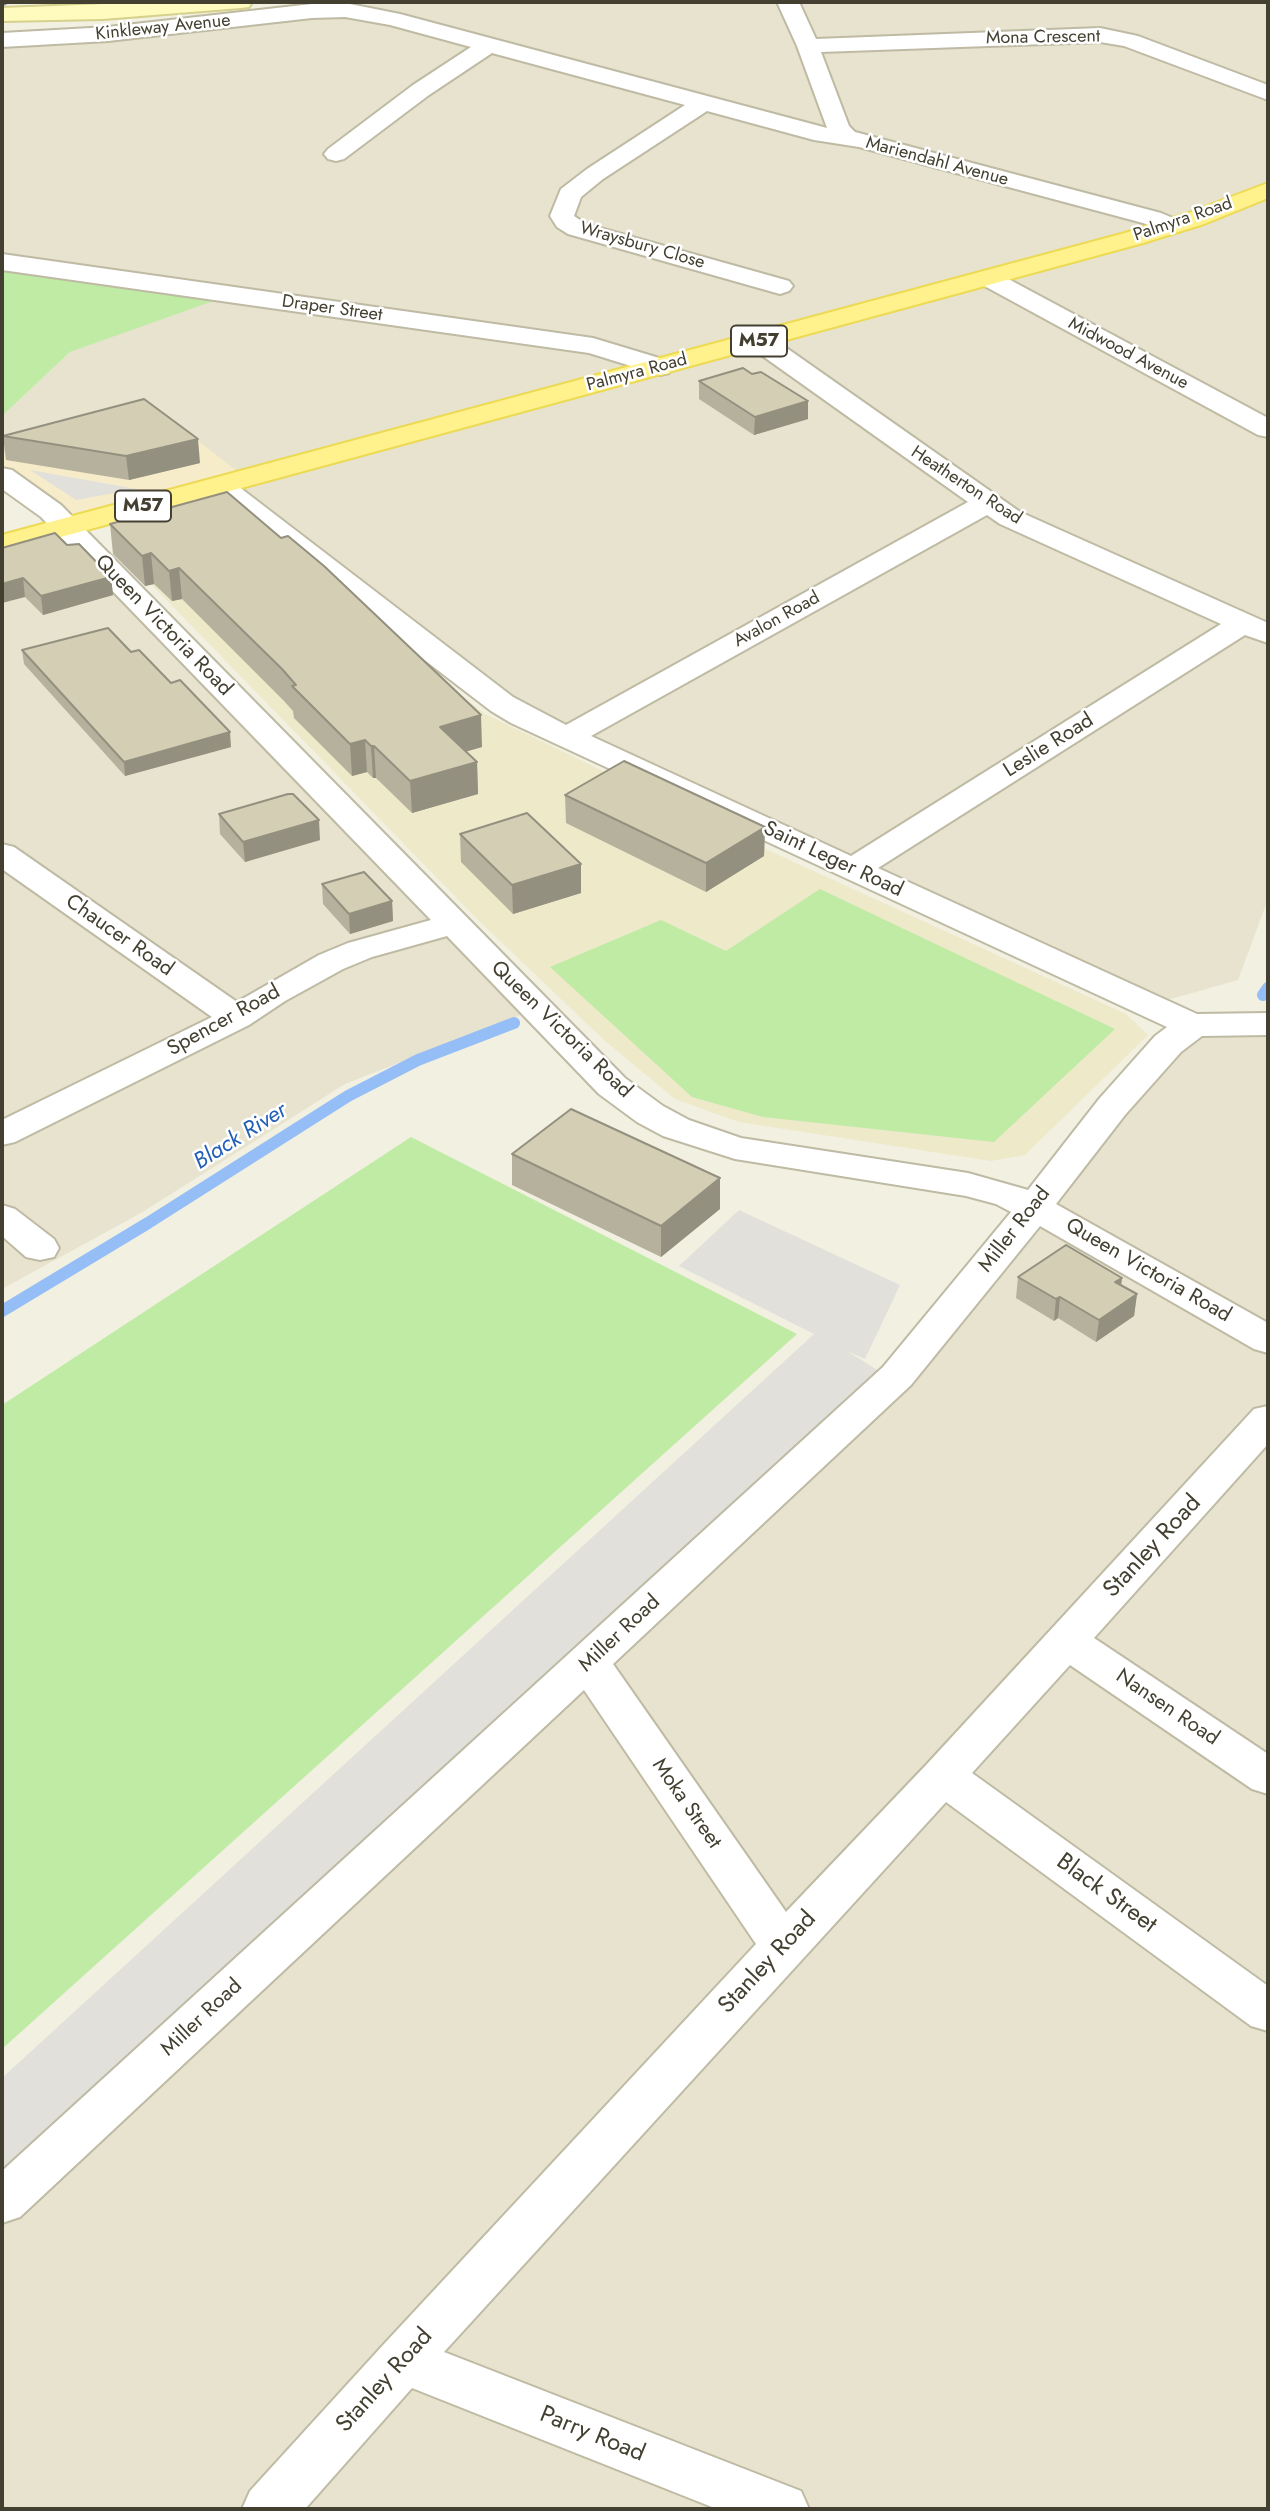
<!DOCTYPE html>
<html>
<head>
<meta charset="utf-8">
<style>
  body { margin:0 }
  #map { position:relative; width:1270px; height:2511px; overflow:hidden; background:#f2f0e1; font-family:Jost,sans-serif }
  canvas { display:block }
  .frame { position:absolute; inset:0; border:4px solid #444031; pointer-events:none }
</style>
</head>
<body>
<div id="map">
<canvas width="1270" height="2511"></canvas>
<div class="frame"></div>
</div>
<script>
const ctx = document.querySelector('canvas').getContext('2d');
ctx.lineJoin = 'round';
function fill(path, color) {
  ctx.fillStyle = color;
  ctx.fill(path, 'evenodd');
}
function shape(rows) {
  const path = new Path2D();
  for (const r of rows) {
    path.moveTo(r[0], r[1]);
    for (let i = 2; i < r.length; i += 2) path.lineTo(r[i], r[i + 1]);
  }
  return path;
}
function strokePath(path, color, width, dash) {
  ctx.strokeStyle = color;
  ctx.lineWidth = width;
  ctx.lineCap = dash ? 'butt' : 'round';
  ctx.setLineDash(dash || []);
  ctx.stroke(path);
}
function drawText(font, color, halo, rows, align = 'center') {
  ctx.font = font + ' Jost,sans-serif';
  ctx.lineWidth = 5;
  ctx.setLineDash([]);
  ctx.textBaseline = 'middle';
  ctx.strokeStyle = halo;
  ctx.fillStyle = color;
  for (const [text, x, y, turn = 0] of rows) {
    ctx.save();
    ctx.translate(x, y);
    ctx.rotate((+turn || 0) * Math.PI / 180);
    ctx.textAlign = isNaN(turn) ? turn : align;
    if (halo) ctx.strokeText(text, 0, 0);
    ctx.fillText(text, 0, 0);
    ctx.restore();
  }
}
const residential = shape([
  [380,2,1268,2,1268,899,1238,980,1146,1006,567,737,220,486,164,415,2,453,2,416,70,352,228,294,2,262,2,40,15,41,345,10],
  [67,527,536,1009,345,1084,141,1213,2,1289,2,544],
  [1244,1023,1268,1024,1268,2509,2,2509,2,2202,897,1376,1171,1041]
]);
const commercial = shape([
  [164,414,247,479,67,527,35,496,2,476,2,453]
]);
const education = shape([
  [222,513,485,714,748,841,1126,1014,1148,1035,1025,1155,991,1161,739,1122,675,1099,604,1040,478,920,113,545,111,538,120,531]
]);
const green = shape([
  [2,262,230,295,70,352,2,416],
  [820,889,887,921,1115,1029,994,1142,763,1117,692,1097,550,967,661,920,726,951],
  [411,1137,797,1334,2,2049,2,1405]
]);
const parking = shape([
  [30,470,137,489,76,500],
  [739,1210,900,1285,865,1359,847,1351,882,1373,2,2169,2,2078,814,1334,679,1266]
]);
const stream = shape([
  [1263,995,1268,988],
  [2,1311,148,1223,348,1096,418,1060,514,1023]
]);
const minor = shape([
  [777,2,799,2,816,39,1100,28,1138,36,1268,85,1268,100,1124,46,1100,42,821,52,849,126,855,132,1161,213,1180,221,1183,226,1180,231,1171,233,1143,223,859,147,814,140,707,111,603,179,581,197,574,216,586,224,789,281,793,286,789,291,780,294,568,234,557,227,550,216,561,189,587,169,685,105,492,53,429,95,344,159,336,161,328,159,324,154,328,149,413,85,471,47,390,25,345,17,312,18,108,41,2,47,2,33,108,27,312,4,345,3,400,14,827,128,797,46,777,2],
  [2,254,593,338,669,361,673,367,669,373,660,375,589,353,2,270,2,254],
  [988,270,997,273,1268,418,1268,437,1258,435,979,283,975,278,979,273,988,270],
  [759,333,768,335,1020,512,1268,623,1268,643,1245,635,878,868,1197,1014,1268,1013,1268,1035,1202,1036,1181,1052,1125,1115,1056,1204,1268,1323,1268,1353,1254,1349,1040,1226,911,1385,613,1664,786,1912,927,1764,1254,1409,1268,1406,1268,1444,1094,1638,1268,1754,1268,1794,1252,1789,1070,1665,972,1773,1268,1986,1268,2031,1251,2026,946,1802,444,2352,801,2491,809,2509,717,2509,412,2388,305,2509,242,2509,250,2491,384,2344,756,1944,584,1690,20,2217,2,2223,2,2171,883,1367,1011,1212,996,1204,966,1196,735,1159,663,1136,637,1122,599,1094,447,936,372,957,343,969,285,1001,249,1025,15,1142,2,1145,2,1120,212,1017,2,869,2,844,14,847,237,1002,319,955,348,943,431,920,41,517,2,489,2,468,12,470,61,505,625,1078,663,1106,689,1120,741,1138,968,1173,1028,1190,1099,1099,1155,1036,1167,1027,511,723,491,711,358,609,206,486,210,480,220,478,230,480,513,697,566,725,968,502,750,347,746,341,750,335,759,333],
  [987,515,1000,524,1221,624,851,856,591,736,987,515],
  [2,1205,15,1209,54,1239,59,1248,54,1257,40,1260,26,1257,2,1236,2,1205]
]);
const secondary = shape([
  [155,2,252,2,249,7,241,8,103,19,2,21,2,8,155,2]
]);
const primary = shape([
  [1268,183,1268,198,1204,224,1143,243,2,553,2,535,1125,233,1186,214,1268,183]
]);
const rail = shape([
  [2,5,8,2]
]);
const wall = shape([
  [752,374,808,419,754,435,699,399,699,381],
  [3,436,200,463,129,480,6,460],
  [110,524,482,747,466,751,477,762,478,794,412,813,376,778,373,778,367,772,352,776,294,718,293,711,284,701,182,599,172,601,154,584,145,586,113,554],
  [67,545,111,577,113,595,43,615,25,597,2,548],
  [22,650,131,652,231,747,125,776,24,664],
  [565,795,765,827,764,856,706,892,566,823],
  [219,814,320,840,245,862,220,834],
  [460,834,581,893,513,914,461,862],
  [322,884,392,901,393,921,350,934,323,904],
  [512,1154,720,1178,720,1209,661,1257,512,1185],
  [1018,1277,1122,1278,1121,1285,1137,1294,1134,1316,1096,1342,1058,1318,1054,1321,1016,1298]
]);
const shadedWall = shape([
  [808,401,808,419,754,435,755,417],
  [198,439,200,463,129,480,126,456],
  [151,553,154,584,145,586,142,556],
  [179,568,182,599,172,601,169,571],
  [111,577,113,595,43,615,41,596],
  [23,578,25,597,2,603,2,584],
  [481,715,482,747,441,759,440,727],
  [230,732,231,747,125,776,124,762],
  [365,740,367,772,352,776,350,744],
  [371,746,374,746,376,778,373,778],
  [477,762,478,794,412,813,410,781],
  [319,820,320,840,245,862,243,842],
  [765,827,764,856,706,892,706,863],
  [581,864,581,893,513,914,512,885],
  [392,901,393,921,350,934,349,914],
  [720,1178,720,1209,661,1257,661,1226],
  [1122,1278,1119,1299,1115,1282],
  [1137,1294,1134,1316,1096,1342,1099,1320],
  [1060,1297,1058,1318,1054,1321,1056,1299]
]);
const building = shape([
  [743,368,752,374,761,372,808,401,755,417,699,381,743,368],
  [144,399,198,439,126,456,3,436,144,399],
  [227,492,281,538,288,536,324,566,481,715,440,727,477,762,410,781,374,746,371,746,365,740,350,744,292,686,296,685,282,669,179,568,169,571,151,553,142,556,110,524,227,492],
  [55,533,67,545,79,544,111,577,41,596,23,578,2,584,2,548,55,533],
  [108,628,131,652,139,650,171,683,180,680,230,732,124,762,22,650,108,628],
  [624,761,765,827,706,863,565,795,624,761],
  [288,794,293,794,319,820,243,842,219,814,288,794],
  [527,813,581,864,512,885,460,834,527,813],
  [364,872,392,901,349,914,322,884,364,872],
  [571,1109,720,1178,661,1226,512,1154,571,1109],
  [1066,1245,1122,1278,1115,1282,1137,1294,1099,1320,1060,1297,1056,1299,1018,1277,1066,1245]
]);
const farStreetnames = [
  ["Kinkleway Avenue",163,28,-6],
  ["Mona Crescent",1043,38,-1],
  ["Mariendahl Avenue",937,162,15],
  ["Palmyra Road",1183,220,-19],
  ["Wraysbury Close",642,246,16],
  ["Draper Street",332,309,8],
  ["Midwood Avenue",1128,354,28],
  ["Palmyra Road",637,373,-15],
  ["Heatherton Road",966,486,33],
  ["Avalon Road",777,620,-29]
];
const shields = [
  [759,341,56],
  [143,506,56]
];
const shieldNames = [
  ["M57",759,341],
  ["M57",143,506]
];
const streetNames = [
  ["Queen Victoria Road",163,626,46],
  ["Leslie Road",1049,746,-32],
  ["Saint Leger Road",833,860,25],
  ["Chaucer Road",119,936,35],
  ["Spencer Road",224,1021,-29],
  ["Queen Victoria Road",561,1030,44],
  ["Miller Road",1015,1230,-52],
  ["Queen Victoria Road",1148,1271,30],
  ["Miller Road",620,1634,-43],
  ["Nansen Road",1167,1708,34],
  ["Moka Street",686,1804,55],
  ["Miller Road",202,2018,-43]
];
const waterNames = [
  ["Black River",241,1137,-32]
];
const nearStreetnames = [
  ["Stanley Road",1153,1547,-47],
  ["Black Street",1106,1894,36],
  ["Stanley Road",768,1963,-47],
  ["Stanley Road",385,2381,-48],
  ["Parry Road",592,2435,22]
];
fill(residential, '#e7e3ce');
fill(commercial, '#f7ecc9');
fill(education, '#ede9c9');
fill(green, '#bfeba5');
fill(parking, '#e2e0da');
strokePath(stream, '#96bef6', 12);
strokePath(minor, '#bebaa3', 4);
strokePath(secondary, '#d6d08c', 4);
strokePath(primary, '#edda54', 4);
fill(minor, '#fff');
fill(secondary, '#fffbbe');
fill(primary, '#fff28d');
strokePath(rail, '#929292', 3.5, [5, 5]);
fill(wall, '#b6b19c');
fill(shadedWall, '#94907f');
fill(building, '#d4ceb5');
strokePath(building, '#94907f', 2);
drawText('18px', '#444031', '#fff', farStreetnames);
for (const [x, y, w] of shields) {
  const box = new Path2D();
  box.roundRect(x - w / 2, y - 15.5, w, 31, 5);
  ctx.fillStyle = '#fff';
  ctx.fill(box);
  strokePath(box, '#444031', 2);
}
drawText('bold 19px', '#444031', null, shieldNames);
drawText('21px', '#444031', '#fff', streetNames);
drawText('italic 23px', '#235fb7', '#fff', waterNames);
drawText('24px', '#444031', '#fff', nearStreetnames);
</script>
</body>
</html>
